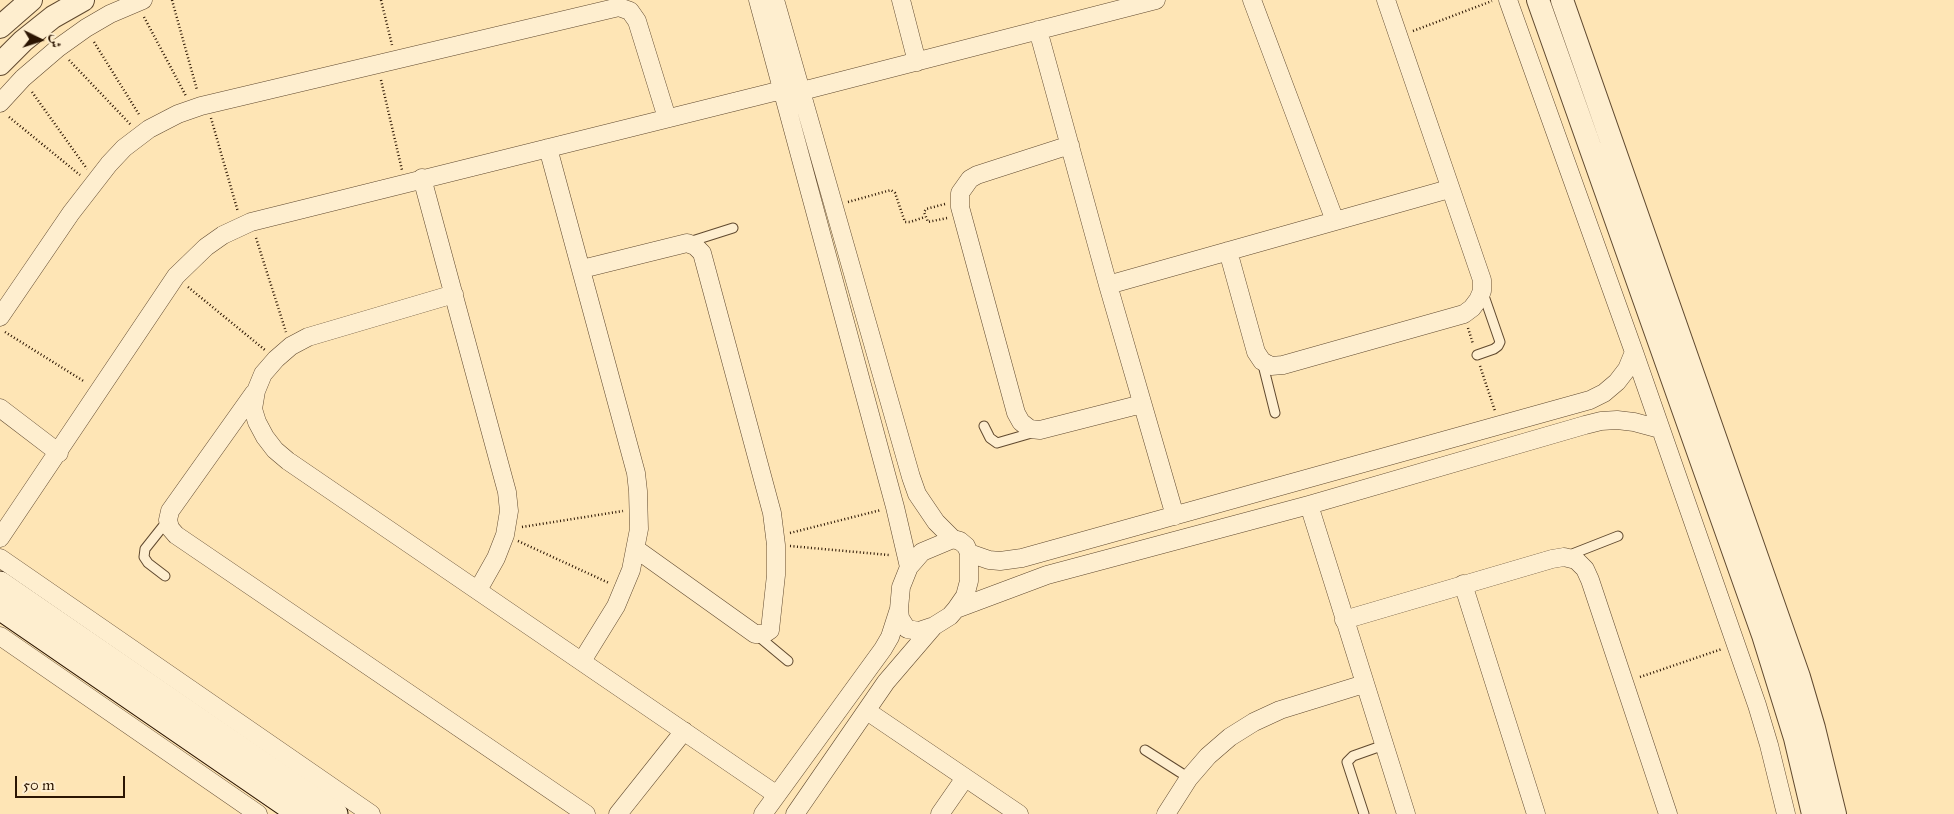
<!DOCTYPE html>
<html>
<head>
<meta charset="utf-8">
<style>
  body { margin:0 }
  #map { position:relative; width:1954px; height:814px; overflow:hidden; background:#fee5b5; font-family:"IM FELL Great Primer",Amiri,serif }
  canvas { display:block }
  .north { position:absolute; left:15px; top:15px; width:50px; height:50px; -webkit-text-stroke:4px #feeecf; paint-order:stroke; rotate:94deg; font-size:14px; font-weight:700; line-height:20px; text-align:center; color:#2b1502 }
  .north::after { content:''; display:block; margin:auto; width:18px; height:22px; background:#2b1502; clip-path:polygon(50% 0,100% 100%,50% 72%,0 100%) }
  .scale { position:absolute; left:15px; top:776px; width:110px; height:22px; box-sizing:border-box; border:2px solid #2b1502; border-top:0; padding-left:6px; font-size:15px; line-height:18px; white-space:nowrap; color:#2b1502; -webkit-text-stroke:4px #feeecf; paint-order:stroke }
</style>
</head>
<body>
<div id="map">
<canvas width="1954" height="814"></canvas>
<div class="north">ش</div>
<div class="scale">50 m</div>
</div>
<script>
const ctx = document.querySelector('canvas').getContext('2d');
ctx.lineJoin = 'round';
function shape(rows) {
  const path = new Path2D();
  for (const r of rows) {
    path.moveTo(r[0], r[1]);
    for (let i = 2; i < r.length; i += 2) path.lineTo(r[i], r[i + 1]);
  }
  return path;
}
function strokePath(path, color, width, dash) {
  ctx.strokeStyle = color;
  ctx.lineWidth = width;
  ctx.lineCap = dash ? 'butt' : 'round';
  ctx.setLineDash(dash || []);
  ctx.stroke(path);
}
const path = shape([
  [172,0,197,90],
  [381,0,392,45],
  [144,17,186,96],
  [1413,31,1492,1],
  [94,42,140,116],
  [69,60,131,125],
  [381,80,402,170],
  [32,92,87,169],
  [9,117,80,175],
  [211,118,238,212],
  [848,202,891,190,895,193,905,222,910,222,925,217],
  [945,204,926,209,924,212,928,222,947,218],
  [256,238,286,332],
  [188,287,265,350],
  [1468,328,1473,344],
  [5,332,85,382],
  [1480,366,1495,411],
  [522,527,623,511],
  [790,533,881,510],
  [518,541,609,583],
  [790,546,889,555],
  [1640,677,1722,649]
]);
const service = shape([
  [689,242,733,228],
  [1477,355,1494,349,1498,346,1500,342,1483,293],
  [1262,361,1275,413],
  [984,426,990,438,997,443,1035,432],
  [1567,556,1618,536],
  [165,576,148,563,144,557,145,549,168,520],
  [758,636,788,661],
  [1145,750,1189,778],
  [1364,814,1347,762,1353,756,1384,745]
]);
const minor = shape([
  [758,0,895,507,909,567],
  [775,0,911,477,917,494,936,522,953,539,960,541,966,546,969,553,969,581,965,596,956,609,950,616,934,626,919,631,907,629,900,618,899,609,901,587,909,567,922,552,953,539],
  [901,0,917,62],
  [1252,0,1335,221],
  [1508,0,1634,352,1757,705,1769,745,1786,814],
  [1038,30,1108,285,1175,516],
  [802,91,1156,0],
  [0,103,23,78,58,48,86,28,110,14,143,0],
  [1070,145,977,175,970,179,960,193,960,207,1016,413,1021,422,1030,429,1040,430,1142,404],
  [548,148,636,473,638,491,639,529,631,570,616,606,582,661],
  [422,178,507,492,509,511,505,535,496,558,478,590],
  [1228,251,1256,352,1262,361,1271,366,1283,365,1464,314,1472,308,1478,300,1482,291,1482,280,1386,0],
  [582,269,687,243,695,246,702,253,772,513,776,545,776,575,770,630,764,634,755,634,636,549],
  [1108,285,1449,189],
  [454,294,308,337,291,346,276,359,263,374,256,391,253,409,257,422,265,437,275,450,288,461,777,795],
  [0,317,71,213,109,164,124,148,149,129,178,114,201,106,619,7,630,11,637,21,667,118],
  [254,393,170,511,168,520,170,528,176,535,586,814],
  [0,408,59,453],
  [1309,505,1406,814],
  [0,538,176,276,206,247,223,235,251,222,782,90],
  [969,553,989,560,1000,561,1022,558,1590,400,1604,393,1617,382,1627,369,1634,352],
  [0,558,371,814],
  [1463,584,1536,814],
  [956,609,1047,575,1309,505,1585,425,1601,421,1617,420,1634,422,1660,429],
  [1344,620,1552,559,1564,557,1576,560,1585,569,1590,580,1668,814],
  [0,636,258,814],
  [867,711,1019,814],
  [618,814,684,731],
  [763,814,883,649,890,637,899,609],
  [795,814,886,682,934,626],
  [940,814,965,778],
  [1166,814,1189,778,1208,756,1230,737,1254,722,1280,710,1364,684]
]);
const tertiary = shape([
  [1538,0,1763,635,1795,738,1813,814],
  [1562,0,1799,677,1814,728,1835,814],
  [0,27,31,0],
  [0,64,23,41,53,17,83,0]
]);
const secondary = shape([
  [0,584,335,814],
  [0,607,301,814]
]);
strokePath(service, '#60492f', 11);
strokePath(minor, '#60492f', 19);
strokePath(tertiary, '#60492f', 24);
strokePath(secondary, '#2b1502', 27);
strokePath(path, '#2b1502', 2.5, [1, 2.5]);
strokePath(service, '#feeecf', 9);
strokePath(minor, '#feeecf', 18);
strokePath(tertiary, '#feeecf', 22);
strokePath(secondary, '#feeecf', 25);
</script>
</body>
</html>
